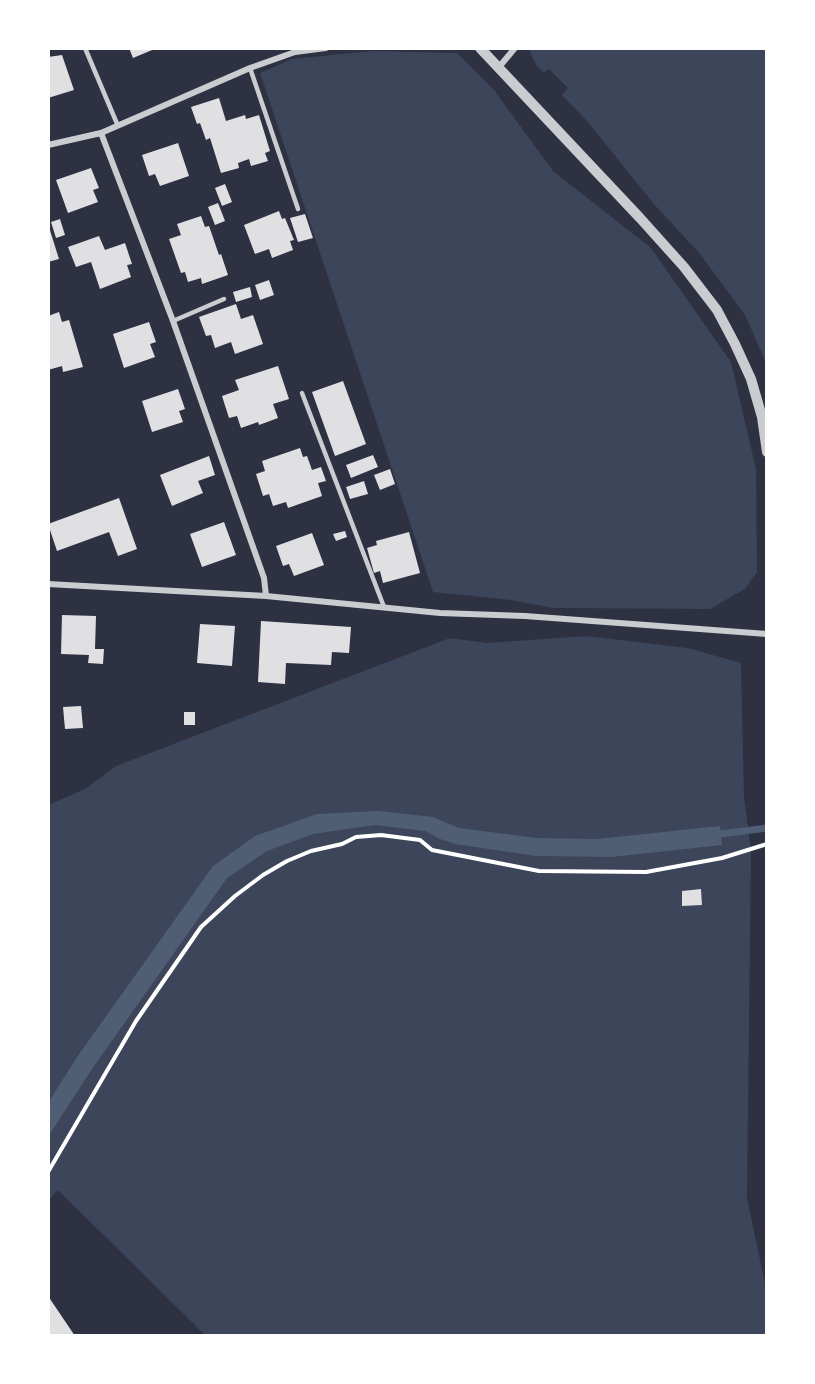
<!DOCTYPE html>
<html>
<head>
<meta charset="utf-8">
<style>
  body { margin:0 }
  #map { position:relative; width:815px; height:1384px; overflow:hidden; background:#2d3142; font-family:"Open Sans",sans-serif }
  canvas { display:block }
  .frame { position:absolute; inset:0; border:50px solid #fff; pointer-events:none }
</style>
</head>
<body>
<div id="map">
<canvas width="815" height="1384"></canvas>
<div class="frame"></div>
</div>
<script>
const ctx = document.querySelector('canvas').getContext('2d');
ctx.lineJoin = 'round';
function fill(path, color) {
  ctx.fillStyle = color;
  ctx.fill(path, 'evenodd');
}
function shape(rows) {
  const path = new Path2D();
  for (const r of rows) {
    path.moveTo(r[0], r[1]);
    for (let i = 2; i < r.length; i += 2) path.lineTo(r[i], r[i + 1]);
  }
  return path;
}
function strokePath(path, color, width, dash) {
  ctx.strokeStyle = color;
  ctx.lineWidth = width;
  ctx.lineCap = dash ? 'butt' : 'round';
  ctx.setLineDash(dash || []);
  ctx.stroke(path);
}
const green = shape([
  [528,48,767,48,767,365,745,315,700,254,653,203,588,122,562,95,568,88,549,69,544,73,536,65],
  [372,51,457,53,494,90,553,171,651,248,731,362,756,469,757,572,745,589,710,609,553,608,511,600,433,592,260,73,292,59],
  [586,636,688,648,741,663,744,796,751,851,747,1198,767,1293,767,1336,206,1336,58,1190,48,1201,48,805,85,789,116,766,450,638,487,643]
]);
const water = shape([
  [378,811,433,817,459,828,537,838,597,839,720,826,722,845,612,857,536,856,455,844,440,839,425,831,375,825,313,834,267,851,227,878,92,1069,48,1137,48,1103,77,1057,213,866,255,836,317,814]
]);
const stream = shape([
  [713,835,767,828]
]);
const building = shape([
  [129,48,157,48,133,58],
  [62,55,74,90,48,98,48,57],
  [219,98,226,121,245,115,246,119,259,115,270,151,265,153,268,161,251,166,249,159,238,163,239,168,221,173,210,138,206,140,200,123,197,124,191,107],
  [178,143,189,176,160,186,155,174,149,176,142,155],
  [91,168,99,188,93,190,98,202,68,213,56,180],
  [225,184,232,202,222,206,215,188],
  [218,203,225,221,215,225,208,207],
  [279,211,282,219,285,218,294,240,290,241,293,250,272,258,269,249,255,254,244,225],
  [305,214,313,238,298,242,290,218],
  [201,216,205,227,209,226,219,255,221,254,228,275,202,284,201,278,188,282,185,272,181,273,169,239,181,235,177,224],
  [60,219,65,235,56,238,51,222],
  [48,224,59,259,48,262],
  [99,236,105,250,125,243,132,264,127,265,131,277,100,289,91,262,76,267,68,247],
  [269,280,274,295,260,300,255,285],
  [250,287,252,297,236,302,233,292],
  [236,304,241,319,253,315,263,344,235,354,231,342,215,348,211,335,206,336,199,317],
  [59,312,62,322,69,320,83,367,63,372,62,366,48,370,48,316],
  [149,322,156,342,150,344,155,357,124,368,113,334],
  [278,366,289,399,273,404,278,418,259,425,258,422,241,428,237,416,229,418,222,396,239,390,235,380],
  [343,381,366,444,335,456,312,392],
  [178,389,185,409,179,411,183,422,152,432,142,401],
  [300,448,303,457,307,456,312,470,321,467,326,481,318,483,322,496,288,508,286,502,273,506,269,494,263,496,256,474,265,471,262,461],
  [373,455,378,467,351,478,346,465],
  [209,456,215,475,198,481,203,493,172,506,160,475],
  [390,469,395,484,380,490,374,475],
  [364,481,368,494,350,499,346,487],
  [119,498,137,549,118,556,109,532,57,551,48,524],
  [224,522,236,555,202,567,190,534],
  [345,531,347,537,336,541,333,534],
  [409,532,420,573,383,583,380,571,374,573,367,548,377,545,376,541],
  [312,533,324,565,294,576,289,564,283,566,276,546],
  [62,615,96,616,95,649,104,649,103,664,88,663,89,655,61,654],
  [261,621,351,627,349,653,332,652,331,665,286,663,285,684,258,682],
  [200,624,235,626,232,666,197,663],
  [81,706,83,728,65,729,63,707],
  [184,712,195,712,195,725,184,725],
  [701,889,702,905,682,906,682,891],
  [48,1296,75,1336,48,1336]
]);
const path = shape([
  [48,1172,136,1021,201,927,235,896,263,875,287,861,311,851,342,844,356,837,381,835,420,840,432,850,539,871,646,872,722,858,767,844]
]);
const service = shape([
  [85,48,118,126],
  [250,68,298,209],
  [173,321,224,299],
  [302,393,384,607]
]);
const minor = shape([
  [499,67,515,48],
  [101,133,173,321,264,578,266,596],
  [48,145,101,133,250,68,295,52,326,48],
  [48,584,266,596,440,613,525,616,767,634]
]);
const tertiary = shape([
  [480,48,640,218,684,267,717,310,735,344,751,379,762,417,767,452]
]);
fill(green, '#3c4559');
fill(water, '#4f5d75');
strokePath(stream, '#4f5d75', 7);
fill(building, '#e0e0e3');
strokePath(path, '#fff', 4);
strokePath(service, '#caccd0', 4.5);
strokePath(minor, '#caccd0', 6);
strokePath(tertiary, '#caccd0', 10);
</script>
</body>
</html>
